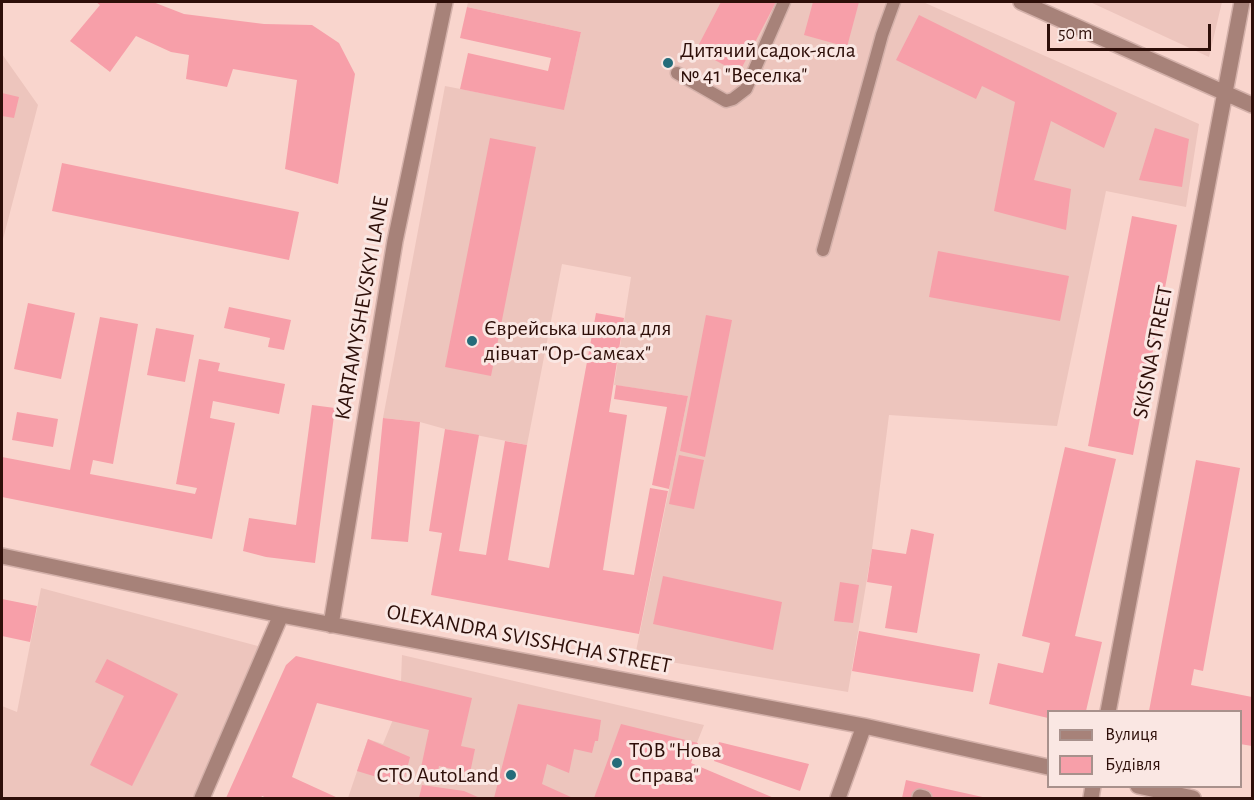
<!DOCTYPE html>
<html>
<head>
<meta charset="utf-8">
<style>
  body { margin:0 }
  #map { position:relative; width:1254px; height:800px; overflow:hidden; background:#f9d5cd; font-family:"Alegreya Sans",sans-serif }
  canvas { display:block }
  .frame { position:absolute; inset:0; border:3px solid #2e0f09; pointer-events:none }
  .legend { position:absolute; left:1047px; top:710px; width:195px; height:78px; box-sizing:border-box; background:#fae7e3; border:2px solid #a8918c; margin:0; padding:8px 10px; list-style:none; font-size:18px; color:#2e0f09 }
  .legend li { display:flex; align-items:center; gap:12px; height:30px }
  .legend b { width:30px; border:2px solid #a8918c }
  .scale { position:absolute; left:1047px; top:24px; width:164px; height:27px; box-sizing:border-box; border:3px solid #2e0f09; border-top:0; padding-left:8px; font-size:18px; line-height:21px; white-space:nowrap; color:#2e0f09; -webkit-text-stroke:4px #fae7e3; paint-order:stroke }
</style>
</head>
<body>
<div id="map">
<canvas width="1254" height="800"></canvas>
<div class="frame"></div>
<ul class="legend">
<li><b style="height:8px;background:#a78279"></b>Вулиця</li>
<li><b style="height:16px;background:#f79fa9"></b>Будівля</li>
</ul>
<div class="scale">50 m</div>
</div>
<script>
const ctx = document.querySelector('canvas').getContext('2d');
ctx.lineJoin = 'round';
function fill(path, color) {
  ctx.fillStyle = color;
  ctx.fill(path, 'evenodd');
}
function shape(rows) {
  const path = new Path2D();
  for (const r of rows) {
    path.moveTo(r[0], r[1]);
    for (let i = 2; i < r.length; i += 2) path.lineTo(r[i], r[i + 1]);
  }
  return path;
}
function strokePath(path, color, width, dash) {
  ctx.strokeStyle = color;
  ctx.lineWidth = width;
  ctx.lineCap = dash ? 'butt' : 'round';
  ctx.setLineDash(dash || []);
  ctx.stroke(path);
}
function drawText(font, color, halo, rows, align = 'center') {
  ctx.font = font + ' "Alegreya Sans",sans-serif';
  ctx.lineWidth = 6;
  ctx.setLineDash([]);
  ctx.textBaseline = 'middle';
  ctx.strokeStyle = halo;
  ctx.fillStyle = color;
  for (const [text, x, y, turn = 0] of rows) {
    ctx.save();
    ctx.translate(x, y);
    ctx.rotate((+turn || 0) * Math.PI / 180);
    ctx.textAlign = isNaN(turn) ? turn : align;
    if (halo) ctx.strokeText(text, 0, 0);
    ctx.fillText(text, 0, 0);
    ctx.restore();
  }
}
const built = shape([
  [468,2,923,2,1199,124,1186,207,1106,191,1057,426,889,415,872,549,848,692,635,656,688,396,614,385,631,277,562,264,527,445,445,429,420,422,383,418,445,86,564,109,581,32,467,7],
  [1090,2,1222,2,1209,57],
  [2,54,38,105,2,243],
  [41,588,269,649,197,798,2,798,2,706,17,712],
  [402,655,704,725,675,798,348,798,368,739,383,744,392,722,401,681]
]);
const building = shape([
  [96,2,153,2,184,14,264,24,312,25,339,43,355,74,338,184,285,169,297,80,233,69,227,87,186,79,189,55,171,52,136,36,110,72,70,41,100,5],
  [721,2,776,2,739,73,696,50],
  [813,2,859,2,847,47,804,35],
  [467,7,581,32,564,110,460,89,468,53,548,71,551,58,460,38],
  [919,15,1117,113,1104,148,1051,121,1034,180,1071,189,1066,230,994,211,1015,102,982,86,976,99,896,60],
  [2,93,19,97,14,118,2,116],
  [1155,128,1189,139,1182,187,1139,180],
  [490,138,536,147,491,376,445,367],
  [62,163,299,212,289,260,52,211],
  [1132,216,1177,225,1133,455,1088,446],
  [938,251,1069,276,1060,321,929,297],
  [28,303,75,313,61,379,14,369],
  [229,307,291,320,284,350,268,347,270,338,224,328],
  [596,313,624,318,609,412,627,415,603,570,634,575,650,488,668,491,639,634,431,595,442,533,429,531,445,429,479,435,459,551,486,555,505,441,527,445,508,560,549,568],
  [706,315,732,320,705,457,680,451],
  [100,317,138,324,113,464,93,460,90,474,195,494,197,488,176,484,199,359,220,363,218,371,285,384,279,414,213,401,210,418,235,423,212,539,2,497,2,457,70,470],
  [156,328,194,335,185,382,147,375],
  [616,385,688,396,669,489,652,485,667,407,614,399],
  [312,405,335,408,315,563,266,557,243,551,249,518,296,525],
  [17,412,58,419,53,447,12,440],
  [383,418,420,422,408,542,371,539],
  [1065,447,1116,459,1075,636,1102,642,1086,711,1048,711,1048,718,989,704,998,663,1043,673,1050,643,1022,636],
  [679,455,704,460,694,509,669,504],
  [1196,460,1240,468,1203,671,1194,669,1191,685,1252,697,1252,746,1240,744,1240,711,1149,711],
  [911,529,934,534,917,633,885,628,892,586,867,582,872,549,906,554],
  [663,576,782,602,773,650,653,624],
  [840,582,859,585,853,623,834,621],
  [2,599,37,606,30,642,2,636],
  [859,631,980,654,973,692,852,671],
  [296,656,472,698,461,746,475,749,470,773,439,766,436,780,419,777,429,730,317,703,292,777,338,798,267,798,262,796,261,798,226,798,286,665],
  [107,659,178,694,132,786,90,765,124,696,95,682],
  [518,704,601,720,598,741,595,741,592,753,574,749,569,773,547,764,542,784,573,798,494,798],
  [621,724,698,743,691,763,774,798,594,798],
  [368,739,410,757,403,785,357,771],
  [719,742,809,764,800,791,714,761],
  [906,780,987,798,902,798],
  [422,785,464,791,480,798,419,798]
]);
const lane = shape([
  [677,73,726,101,733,99,746,89,784,2],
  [823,250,882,35,894,2]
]);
const street = shape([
  [1021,2,1252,105],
  [2,556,281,615,864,726,1048,767],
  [331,625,395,241,445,2],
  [1108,712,1242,2],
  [1138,786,1193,798],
  [920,797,924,798],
  [202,798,281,615],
  [838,798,864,726],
  [1091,798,1093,786]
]);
const markers = [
  [668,63,6,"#256c7a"],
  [472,341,6,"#256c7a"],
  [617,763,6,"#256c7a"],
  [511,775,6,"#256c7a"]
];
const poiNames = [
  ["Дитячий садок-ясла",680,50],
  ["№ 41 \"Веселка\"",680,75],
  ["Єврейська школа для",484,328],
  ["дівчат \"Ор-Самєах\"",484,353],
  ["ТОВ \"Нова",629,750],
  ["Справа\"",629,775],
  ["СТО AutoLand",499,775,"right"]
];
const streetNames = [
  ["KARTAMYSHEVSKYI LANE",362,308,-80],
  ["SKISNA STREET",1153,352,-79],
  ["OLEXANDRA SVISSHCHA STREET",529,639,11]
];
fill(built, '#edc5bd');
fill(building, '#f79fa9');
strokePath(lane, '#d4b1aa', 15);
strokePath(street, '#d4b1aa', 18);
strokePath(lane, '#a78279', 12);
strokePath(street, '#a78279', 15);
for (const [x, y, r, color] of markers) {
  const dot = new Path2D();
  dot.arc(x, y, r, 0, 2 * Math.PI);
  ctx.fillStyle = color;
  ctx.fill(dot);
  strokePath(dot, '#fae7e3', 2);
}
drawText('22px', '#2e0f09', '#fae7e3', poiNames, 'left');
drawText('22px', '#2e0f09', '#fae7e3', streetNames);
</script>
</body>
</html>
